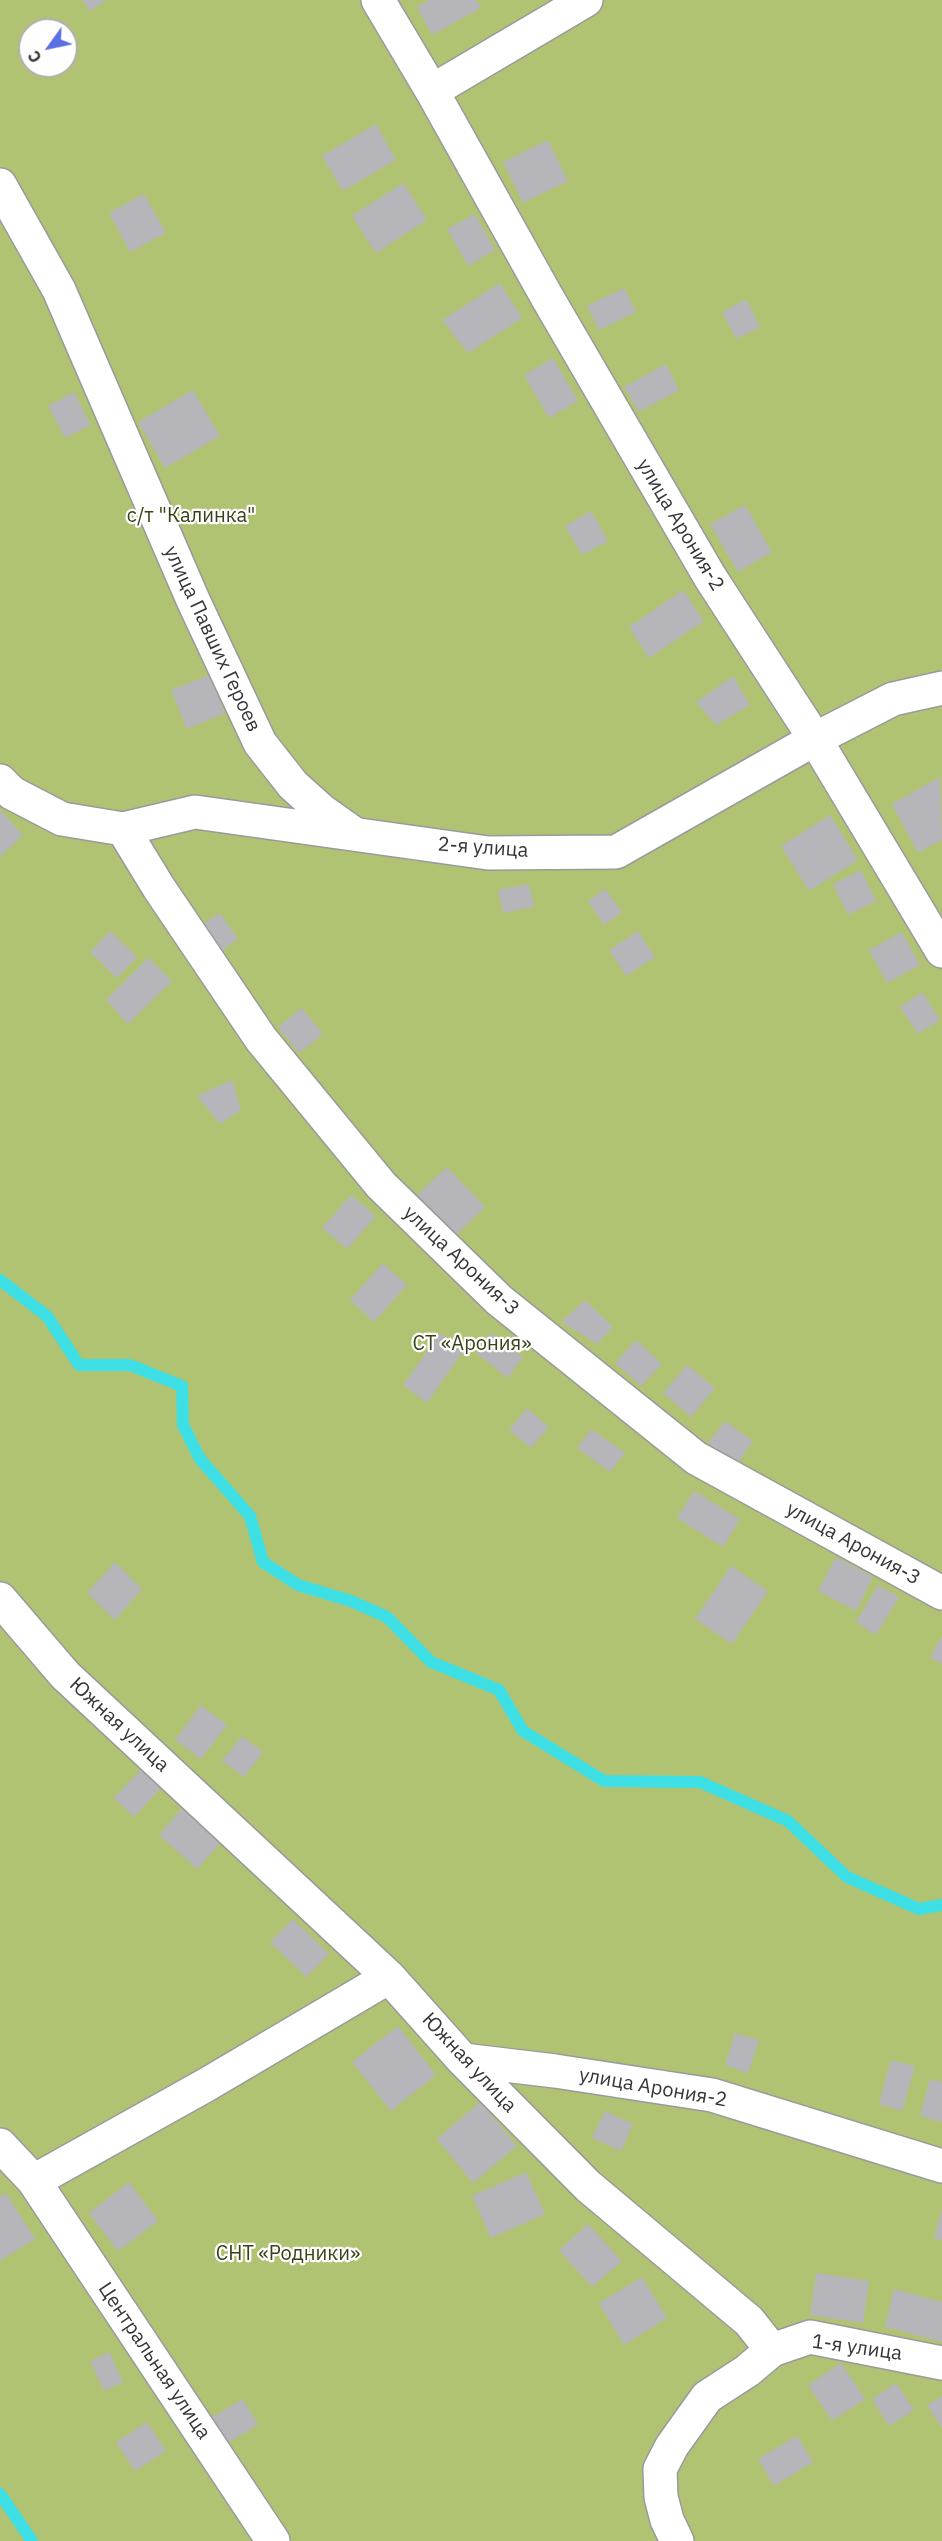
<!DOCTYPE html>
<html>
<head>
<meta charset="utf-8">
<style>
  body { margin:0 }
  #map { position:relative; width:942px; height:2541px; overflow:hidden; background:#dddee2; font-family:"IBM Plex Sans",sans-serif }
  canvas { display:block }
  .north { position:absolute; left:18px; top:18px; width:60px; height:60px; box-sizing:border-box; background:#fff; border:2px solid #afafaf; border-radius:50%; rotate:237deg; font-size:16px; font-weight:700; line-height:24px; text-align:center; color:#363638 }
  .north::after { content:''; display:block; margin:auto; width:21px; height:27px; background:#5a6ee5; clip-path:polygon(50% 0,100% 100%,50% 72%,0 100%) }
</style>
</head>
<body>
<div id="map">
<canvas width="942" height="2541"></canvas>
<div class="north">С</div>
</div>
<script>
const ctx = document.querySelector('canvas').getContext('2d');
ctx.lineJoin = 'round';
function fill(path, color) {
  ctx.fillStyle = color;
  ctx.fill(path, 'evenodd');
}
function shape(rows) {
  const path = new Path2D();
  for (const r of rows) {
    path.moveTo(r[0], r[1]);
    for (let i = 2; i < r.length; i += 2) path.lineTo(r[i], r[i + 1]);
  }
  return path;
}
function strokePath(path, color, width, dash) {
  ctx.strokeStyle = color;
  ctx.lineWidth = width;
  ctx.lineCap = dash ? 'butt' : 'round';
  ctx.setLineDash(dash || []);
  ctx.stroke(path);
}
function drawText(font, color, halo, rows, align = 'center') {
  ctx.font = font + ' "IBM Plex Sans",sans-serif';
  ctx.lineWidth = 4.5;
  ctx.setLineDash([]);
  ctx.textBaseline = 'middle';
  ctx.strokeStyle = halo;
  ctx.fillStyle = color;
  for (const [text, x, y, turn = 0] of rows) {
    ctx.save();
    ctx.translate(x, y);
    ctx.rotate((+turn || 0) * Math.PI / 180);
    ctx.textAlign = isNaN(turn) ? turn : align;
    if (halo) ctx.strokeText(text, 0, 0);
    ctx.fillText(text, 0, 0);
    ctx.restore();
  }
}
const green = shape([
  [0,0,942,0,942,2541,0,2541],
  [30,30,66,30,66,66,30,66]
]);
const stream = shape([
  [0,1280,47,1316,79,1365,130,1365,182,1386,183,1425,200,1459,250,1516,263,1562,298,1585,351,1601,387,1617,431,1662,499,1690,523,1731,604,1781,700,1782,788,1821,847,1877,919,1909,942,1905],
  [0,2494,32,2541]
]);
const building = shape([
  [82,0,106,0,90,11],
  [429,0,476,0,481,8,432,35,417,7],
  [376,124,396,160,343,191,322,156],
  [548,140,568,181,523,203,503,162],
  [403,183,427,220,376,253,352,216],
  [144,194,166,233,130,252,109,213],
  [475,214,495,250,468,266,447,229],
  [500,283,522,318,468,353,442,320],
  [624,288,636,312,599,330,587,306],
  [746,299,760,327,736,339,722,312],
  [553,358,578,401,549,418,524,375],
  [666,364,679,390,639,412,624,387],
  [193,390,220,436,165,468,138,422],
  [74,392,91,425,65,438,48,406],
  [745,505,772,552,738,572,710,524],
  [591,511,608,541,582,555,565,526],
  [683,590,704,621,649,658,629,627],
  [209,675,225,713,187,729,171,690],
  [733,676,750,705,716,725,696,702],
  [940,777,942,840,918,853,892,804],
  [0,810,23,835,0,857],
  [830,815,858,860,809,891,781,846],
  [861,870,876,901,848,915,833,884],
  [529,884,534,907,503,913,498,890],
  [605,889,622,912,604,925,588,901],
  [220,913,238,939,221,951,203,924],
  [110,931,137,957,117,978,90,952],
  [638,931,655,957,626,976,609,950],
  [902,932,920,965,887,983,869,950],
  [148,958,172,981,128,1024,106,1000],
  [922,992,940,1020,918,1034,900,1007],
  [302,1008,323,1034,299,1053,278,1027],
  [232,1080,241,1110,220,1124,197,1096],
  [447,1167,485,1207,457,1234,417,1195],
  [351,1195,376,1216,347,1249,322,1228],
  [383,1263,407,1285,374,1322,350,1300],
  [585,1300,613,1327,597,1344,561,1322],
  [440,1333,464,1350,427,1403,403,1385],
  [491,1333,523,1357,508,1378,476,1353],
  [636,1340,662,1364,641,1386,615,1363],
  [687,1365,715,1388,691,1417,663,1393],
  [527,1408,549,1427,531,1448,509,1430],
  [725,1421,753,1441,737,1464,708,1443],
  [591,1429,625,1453,610,1472,577,1448],
  [694,1491,740,1519,723,1547,677,1518],
  [836,1557,873,1577,856,1611,818,1591],
  [115,1562,142,1589,115,1620,87,1593],
  [731,1566,768,1591,732,1644,695,1619],
  [878,1585,899,1597,876,1635,856,1622],
  [942,1636,942,1664,930,1657],
  [201,1705,227,1725,201,1759,175,1740],
  [242,1736,263,1752,244,1777,222,1761],
  [141,1769,161,1788,134,1817,114,1798],
  [182,1808,221,1842,197,1869,159,1835],
  [293,1919,329,1954,306,1977,270,1942],
  [398,2026,436,2075,391,2111,352,2062],
  [735,2033,759,2040,748,2073,725,2065],
  [891,2060,915,2066,902,2111,879,2104],
  [930,2079,942,2082,942,2122,920,2116],
  [480,2102,517,2146,473,2183,437,2139],
  [605,2111,633,2124,621,2151,592,2138],
  [526,2172,545,2214,491,2238,472,2196],
  [129,2182,158,2221,118,2251,89,2213],
  [6,2193,35,2239,0,2261,0,2197],
  [942,2209,942,2240,934,2238],
  [588,2224,622,2261,592,2287,559,2250],
  [816,2273,869,2281,863,2323,810,2315],
  [642,2277,667,2318,624,2345,599,2303],
  [894,2289,942,2302,942,2342,885,2327],
  [109,2352,123,2382,104,2391,90,2361],
  [841,2363,865,2399,832,2421,808,2385],
  [896,2383,914,2410,889,2426,872,2399],
  [942,2396,942,2428,927,2405],
  [243,2399,258,2425,222,2446,207,2420],
  [147,2422,166,2451,135,2471,116,2442],
  [797,2436,813,2462,774,2486,758,2459]
]);
const minor = shape([
  [378,0,432,91,547,297,710,577,815,739,942,951],
  [432,91,586,0],
  [0,185,59,290,193,600,260,743,293,785,322,811,353,833],
  [0,781,12,793,62,819,123,829,195,812,488,853,616,852,815,739,893,699,942,688],
  [123,829,159,888,261,1039,381,1185,499,1300,696,1458,942,1593],
  [0,1599,65,1675,389,1977,463,2060,588,2186,749,2321,772,2350],
  [463,2060,555,2071,712,2095,942,2166],
  [0,2145,34,2181,273,2541],
  [34,2181,206,2085,389,1977],
  [677,2541,667,2520,661,2497,660,2469,672,2446,707,2397,747,2371,772,2350,810,2337,942,2363]
]);
const parkNames = [
  ["с/т \"Калинка\"",191,516],
  ["СТ «Арония»",472,1344],
  ["СНТ «Родники»",288,2254]
];
const streetNames = [
  ["улица Арония-2",680,525,59],
  ["улица Павших Героев",212,639,65],
  ["2-я улица",483,848,4],
  ["улица Арония-3",461,1261,43],
  ["улица Арония-3",853,1544,29],
  ["Южная улица",119,1725,43],
  ["Южная улица",469,2063,47],
  ["улица Арония-2",653,2088,10],
  ["1-я улица",857,2348,8],
  ["Центральная улица",154,2361,56]
];
fill(green, '#b0c373');
strokePath(stream, '#3ee0e5', 12);
fill(building, '#b6b6ba');
strokePath(minor, '#999a9d', 36);
strokePath(minor, '#fff', 33);
drawText('20px', '#394118', '#fff', parkNames);
drawText('20px', '#363638', '#fff', streetNames);
</script>
</body>
</html>
